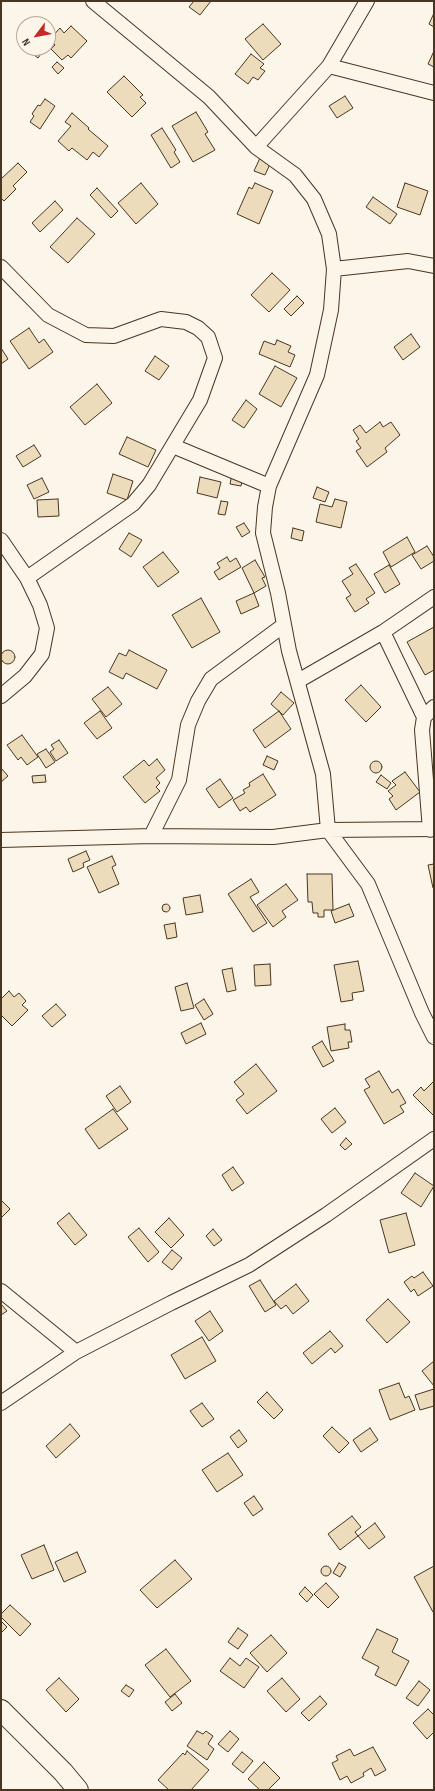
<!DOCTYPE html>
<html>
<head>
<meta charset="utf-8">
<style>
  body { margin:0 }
  #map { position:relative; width:435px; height:1791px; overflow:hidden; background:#fbf6e9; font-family:"Sofia Sans Condensed",sans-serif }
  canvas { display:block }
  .frame { position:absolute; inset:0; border:2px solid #4a3520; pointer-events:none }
  .north { position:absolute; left:16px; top:16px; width:40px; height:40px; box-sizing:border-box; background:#fbf6e9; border:1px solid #b4a999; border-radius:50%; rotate:238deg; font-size:11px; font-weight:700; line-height:16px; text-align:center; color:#4a3520 }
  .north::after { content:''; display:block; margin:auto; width:14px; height:18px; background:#c62828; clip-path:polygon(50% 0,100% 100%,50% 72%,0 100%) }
</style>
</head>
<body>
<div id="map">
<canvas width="435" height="1791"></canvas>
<div class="frame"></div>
<div class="north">N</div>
</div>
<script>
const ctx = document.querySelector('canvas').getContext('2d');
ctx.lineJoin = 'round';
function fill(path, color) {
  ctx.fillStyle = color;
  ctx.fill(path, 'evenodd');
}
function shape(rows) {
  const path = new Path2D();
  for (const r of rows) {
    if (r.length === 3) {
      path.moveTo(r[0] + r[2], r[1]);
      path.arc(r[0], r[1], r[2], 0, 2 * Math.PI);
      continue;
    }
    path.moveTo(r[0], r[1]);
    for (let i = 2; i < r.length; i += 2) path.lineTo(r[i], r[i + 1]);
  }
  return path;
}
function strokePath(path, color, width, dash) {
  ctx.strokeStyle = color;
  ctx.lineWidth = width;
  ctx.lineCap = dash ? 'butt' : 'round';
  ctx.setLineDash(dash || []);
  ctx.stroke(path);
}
const building = shape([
  [194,1,211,1,200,15,189,7,194,1],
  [434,13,434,27,429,24,434,13],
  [263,24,281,44,263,60,245,39,263,24],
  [71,26,87,41,71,58,68,55,62,60,51,49,55,45,50,39,60,28,64,33,71,26],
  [25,48,45,48,38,58,25,48],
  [434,51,434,67,428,64,434,51],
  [251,54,264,64,260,68,265,71,258,80,253,77,248,84,235,74,251,54],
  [57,62,64,68,58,74,52,67,57,62],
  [124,76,143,95,140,97,146,103,132,117,107,92,124,76],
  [345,96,353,108,337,118,329,106,345,96],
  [45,99,55,106,40,129,30,122,34,116,32,114,38,105,40,106,45,99],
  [196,112,208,132,205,134,215,150,193,162,172,126,196,112],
  [72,113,89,128,88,129,108,146,99,157,93,152,87,160,72,148,69,151,58,141,71,126,65,122,72,113],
  [162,128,176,150,174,152,180,162,171,168,151,135,162,128],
  [260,158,271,162,265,175,254,171,260,158],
  [18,163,27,172,13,186,16,189,4,201,1,198,1,179,18,163],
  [141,183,158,204,136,224,118,203,141,183],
  [255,183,273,191,259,224,237,214,249,187,252,189,255,183],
  [405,183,428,191,420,215,397,207,405,183],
  [97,188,118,211,111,218,90,195,97,188],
  [373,197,397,214,390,224,366,207,373,197],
  [55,201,63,210,40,232,32,223,55,201],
  [77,218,95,234,68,263,50,247,77,218],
  [272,273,290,290,269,312,251,295,272,273],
  [297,296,304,303,291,316,284,309,297,296],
  [29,328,39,343,44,339,53,352,29,369,10,341,29,328],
  [411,334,420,347,403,360,394,347,411,334],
  [277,340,291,346,288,352,295,355,290,367,259,354,264,341,275,345,277,340],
  [1,348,8,359,1,364,1,348],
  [155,356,169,366,159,380,145,371,155,356],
  [275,366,297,378,281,407,259,394,275,366],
  [97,384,112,403,85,425,70,407,97,384],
  [246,400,257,409,244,428,232,420,246,400],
  [380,422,383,427,391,422,400,435,385,448,387,452,367,467,356,451,361,448,356,441,359,439,353,430,360,425,366,433,380,422],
  [127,437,156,450,148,467,119,454,127,437],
  [34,445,41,456,23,467,16,456,34,445],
  [113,474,133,481,127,500,107,493,113,474],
  [232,474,243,477,241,486,230,484,232,474],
  [200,477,221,482,217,498,197,493,200,477],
  [42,478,49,492,34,499,27,485,42,478],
  [317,487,329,492,325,502,313,498,317,487],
  [58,499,59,516,38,517,37,500,58,499],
  [335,499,347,502,341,528,316,522,320,504,332,507,335,499],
  [221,501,228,502,225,515,218,514,221,501],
  [244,523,250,532,242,537,236,527,244,523],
  [293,528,304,531,302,541,291,538,293,528],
  [129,533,142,540,131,557,119,549,129,533],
  [407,537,415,552,391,567,383,552,407,537],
  [427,546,434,557,434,561,421,569,412,555,427,546],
  [163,552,179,572,158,587,143,567,163,552],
  [227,557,230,562,236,558,241,567,219,580,214,572,220,568,217,563,227,557],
  [255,560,265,577,262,578,266,586,254,593,242,568,255,560],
  [356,564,375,593,366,599,369,603,355,612,346,598,351,595,342,581,353,574,349,568,356,564],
  [389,565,400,584,385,593,374,574,389,565],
  [254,593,259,606,241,614,236,601,254,593],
  [201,598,220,632,192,648,172,615,201,598],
  [434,627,434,670,425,675,407,642,434,627],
  [8,657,7],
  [129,650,167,670,157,689,126,673,123,679,109,672,119,653,126,656,129,650],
  [361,685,381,707,366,722,345,700,361,685],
  [108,687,122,704,106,717,92,699,108,687],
  [281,692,294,703,283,715,271,704,281,692],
  [100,711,112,728,97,739,84,723,100,711],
  [279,711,291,729,265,748,253,730,279,711],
  [22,735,38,757,27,765,21,757,18,760,7,745,22,735],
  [59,740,68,753,56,761,50,752,54,749,51,745,59,740],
  [46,749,55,762,46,768,37,754,46,749],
  [267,756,278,761,274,770,263,765,267,756],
  [157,759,165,770,156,778,160,783,156,787,160,791,145,803,123,777,144,760,149,766,157,759],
  [376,767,6],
  [1,768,8,776,1,782,1,768],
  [405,772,420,792,396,810,389,799,393,796,388,791,396,785,392,781,405,772],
  [263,774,276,795,250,812,246,807,240,811,233,800,245,793,243,790,250,786,249,783,263,774],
  [45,775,46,782,33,783,32,776,45,775],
  [381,775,391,783,387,789,376,782,381,775],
  [220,779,233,798,219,808,206,789,220,779],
  [86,851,90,860,83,863,84,867,73,872,68,859,86,851],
  [112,856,116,865,112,867,119,884,99,893,87,867,112,856],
  [434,864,434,888,433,888,428,865,434,864],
  [307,874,332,874,333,910,324,910,324,917,318,917,318,913,313,913,312,902,308,902,307,874],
  [251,879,259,892,250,897,267,923,253,932,228,894,251,879],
  [286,884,298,900,282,911,286,917,273,927,257,905,286,884],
  [200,895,203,912,186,915,183,898,200,895],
  [349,904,354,916,335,923,331,911,349,904],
  [166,908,4],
  [175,923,177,937,167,939,164,925,175,923],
  [358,961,364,991,352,993,353,1000,341,1002,334,965,358,961],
  [270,964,271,985,255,986,254,965,270,964],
  [232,968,236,990,227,992,222,970,232,968],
  [187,983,194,1008,181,1011,175,987,187,983],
  [9,991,14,997,19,993,26,1001,22,1005,28,1010,12,1026,1,1015,1,999,9,991],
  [204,999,213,1014,204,1020,195,1005,204,999],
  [56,1004,66,1015,52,1027,42,1016,56,1004],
  [201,1023,206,1034,186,1044,181,1033,201,1023],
  [345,1024,345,1030,350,1030,352,1042,348,1042,349,1048,331,1051,327,1027,345,1024],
  [322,1041,334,1061,323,1067,312,1047,322,1041],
  [256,1064,277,1091,247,1114,236,1100,244,1094,234,1082,256,1064],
  [379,1071,392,1093,398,1089,406,1103,400,1106,404,1112,384,1124,364,1090,370,1087,365,1079,379,1071],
  [434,1081,434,1116,413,1095,421,1087,424,1091,434,1081],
  [120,1086,131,1102,117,1112,106,1096,120,1086],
  [335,1108,346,1122,332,1133,321,1119,335,1108],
  [113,1109,128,1129,99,1149,85,1129,113,1109],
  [346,1138,352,1144,345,1150,340,1145,346,1138],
  [233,1167,244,1183,232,1191,222,1175,233,1167],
  [415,1173,434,1186,421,1207,401,1193,415,1173],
  [1,1200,10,1209,1,1218,1,1200],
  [69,1213,87,1235,75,1245,57,1223,69,1213],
  [406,1213,415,1245,389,1253,380,1220,406,1213],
  [169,1218,184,1235,171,1248,155,1232,169,1218],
  [139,1228,159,1252,148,1262,128,1237,139,1228],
  [213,1229,222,1240,214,1246,206,1236,213,1229],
  [172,1250,182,1258,172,1270,162,1262,172,1250],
  [423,1272,433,1286,418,1296,414,1289,411,1292,404,1282,412,1276,414,1278,423,1272],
  [260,1280,276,1305,265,1312,249,1286,260,1280],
  [296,1284,309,1301,293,1314,286,1305,281,1309,274,1301,296,1284],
  [388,1299,410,1322,387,1343,366,1320,388,1299],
  [1,1304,7,1311,1,1315,1,1304],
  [210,1311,223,1331,209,1341,195,1321,210,1311],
  [330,1331,343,1346,335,1353,331,1348,312,1364,303,1353,330,1331],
  [202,1337,216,1361,185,1379,171,1355,202,1337],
  [434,1361,434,1386,422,1371,434,1361],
  [399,1383,405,1398,409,1396,415,1410,390,1420,379,1390,399,1383],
  [434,1389,434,1406,420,1410,415,1395,434,1389],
  [267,1392,283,1410,274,1419,257,1402,267,1392],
  [202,1403,214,1419,202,1427,190,1411,202,1403],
  [70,1424,80,1436,56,1458,46,1446,70,1424],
  [332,1427,349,1443,339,1453,323,1436,332,1427],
  [370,1428,378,1440,361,1452,353,1440,370,1428],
  [239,1430,247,1441,238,1448,230,1437,239,1430],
  [228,1453,243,1475,217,1492,202,1470,228,1453],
  [254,1496,263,1509,253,1516,244,1503,254,1496],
  [352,1516,361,1527,355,1532,358,1536,340,1550,328,1534,352,1516],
  [375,1523,385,1537,369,1549,358,1536,375,1523],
  [44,1545,54,1570,32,1579,21,1555,44,1545],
  [77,1552,86,1572,64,1582,55,1562,77,1552],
  [175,1560,192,1579,157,1608,140,1590,175,1560],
  [339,1563,346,1567,340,1577,333,1573,339,1563],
  [434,1566,434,1612,433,1612,414,1577,434,1566],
  [326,1571,5],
  [326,1583,339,1597,328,1608,314,1594,326,1583],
  [305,1587,313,1595,307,1602,299,1594,305,1587],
  [10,1605,31,1624,20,1636,1,1617,1,1614,10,1605],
  [1,1621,7,1627,1,1633,1,1621],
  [238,1628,248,1635,238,1649,228,1642,238,1628],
  [377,1629,398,1639,392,1652,409,1661,396,1686,375,1675,379,1667,362,1658,377,1629],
  [271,1635,287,1653,267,1672,250,1653,271,1635],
  [166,1649,191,1681,170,1697,145,1665,166,1649],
  [230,1658,240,1666,246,1658,259,1667,244,1688,220,1671,230,1658],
  [59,1678,79,1699,66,1712,46,1690,59,1678],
  [282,1678,300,1699,286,1712,267,1691,282,1678],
  [419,1681,430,1690,418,1706,406,1698,419,1681],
  [126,1685,134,1690,129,1697,121,1691,126,1685],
  [175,1694,182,1703,172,1711,165,1702,175,1694],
  [320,1696,327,1704,309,1721,301,1713,320,1696],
  [428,1709,434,1715,434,1732,427,1739,413,1723,428,1709],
  [197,1731,203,1734,206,1731,213,1736,208,1744,214,1749,207,1760,187,1746,197,1731],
  [230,1731,239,1739,228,1752,218,1744,230,1731],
  [373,1747,386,1770,375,1776,371,1768,363,1773,364,1776,351,1783,347,1776,340,1780,332,1763,338,1760,336,1756,350,1749,354,1756,373,1747],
  [187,1751,209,1770,191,1790,169,1790,158,1780,183,1753,185,1755,187,1751],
  [242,1752,253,1761,243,1773,232,1764,242,1752],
  [264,1762,280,1778,268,1790,260,1790,248,1779,264,1762]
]);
const street = shape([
  [93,1,209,97,256,147,295,175,314,199,329,234,334,269,331,310,317,375,269,486,265,507,263,533,278,593,289,651,323,774,328,830,368,884,422,1013,434,1037],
  [329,66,434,93],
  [256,147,329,66,367,1],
  [1,267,48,315,86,335,114,336,161,319,186,322,198,328,208,337,215,358,200,400,149,485,133,504,27,578],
  [334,269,408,261,434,266],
  [173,446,269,486],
  [1,540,27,578,40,605,47,628,42,654,25,676,1,696],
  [383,632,424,717],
  [298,681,383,632,434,597],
  [430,830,422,730,424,717,434,707],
  [151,836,179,780,188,725,198,701,211,679,284,625],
  [1,840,151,836,273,837,328,830,434,829],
  [1,1291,76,1352],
  [1,1403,76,1352,171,1303,249,1265,326,1215,434,1139]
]);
const secondary = shape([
  [1,1710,63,1772,78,1790]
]);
fill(building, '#ecdcbc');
strokePath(building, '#4a3520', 1);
strokePath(street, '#4a3520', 16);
strokePath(secondary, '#4a3520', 22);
strokePath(street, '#fbf6e9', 14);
strokePath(secondary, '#fbf6e9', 20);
</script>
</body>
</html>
